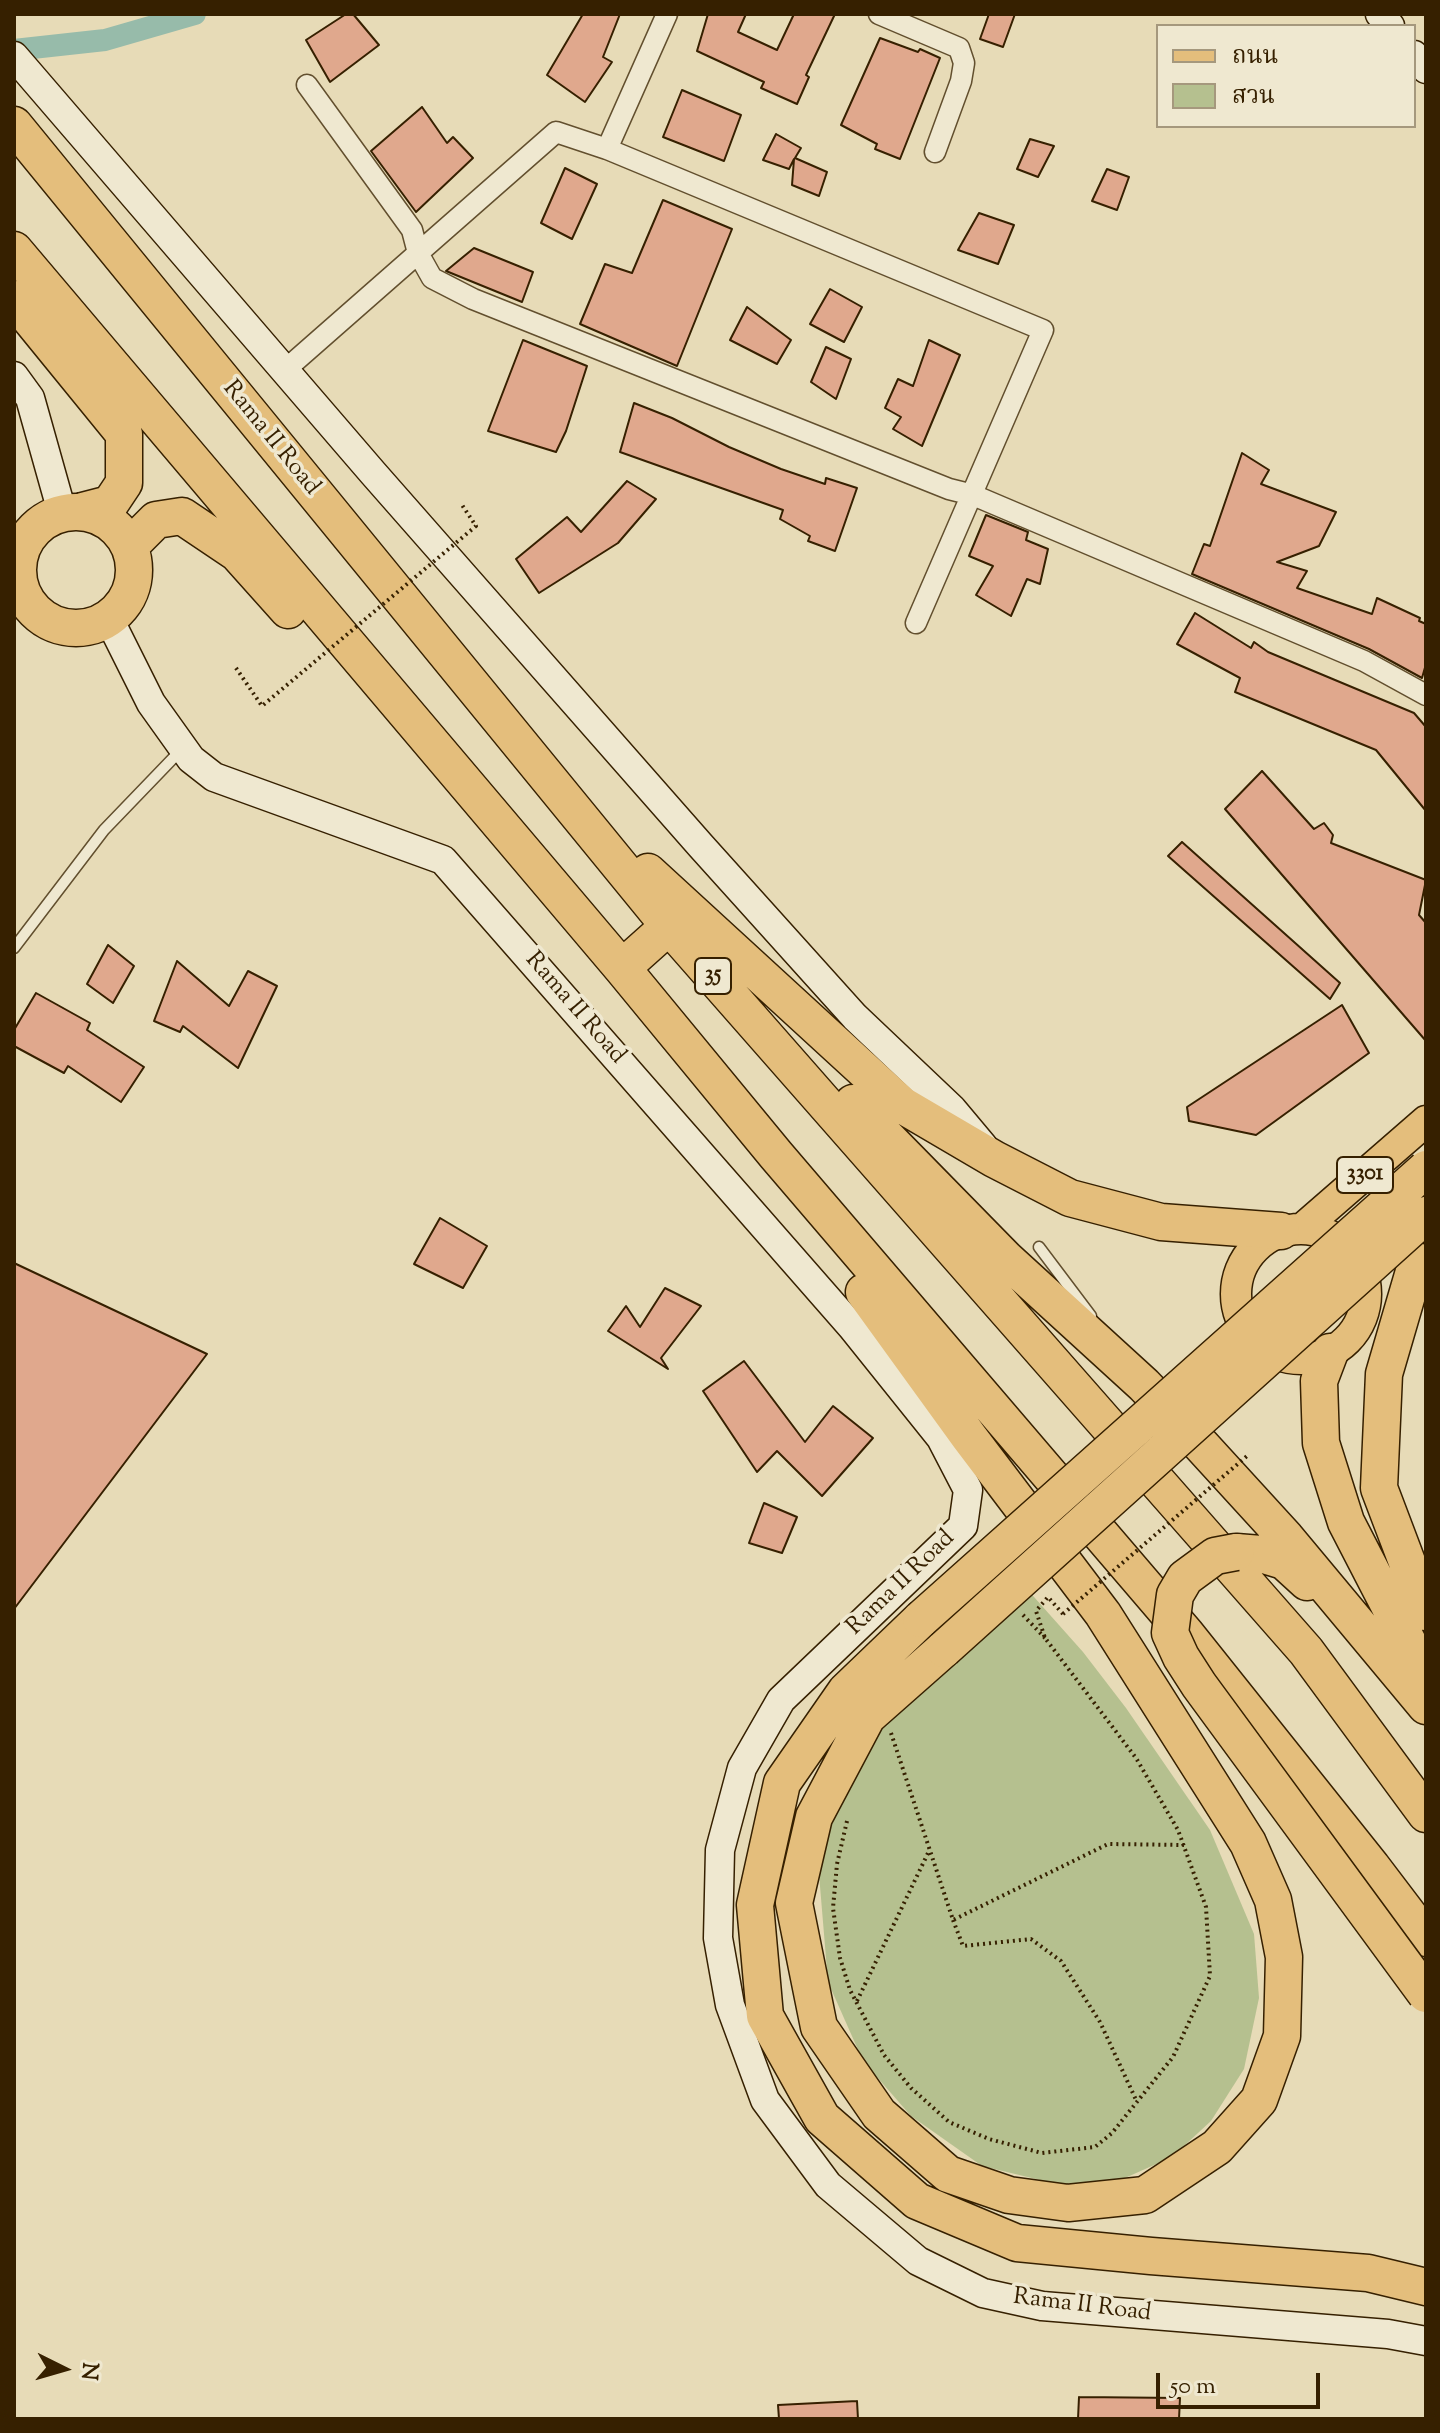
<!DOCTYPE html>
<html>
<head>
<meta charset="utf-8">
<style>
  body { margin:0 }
  #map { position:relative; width:1440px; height:2433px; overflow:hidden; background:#e7dbb7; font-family:"Sorts Mill Goudy","Noto Serif Thai",serif }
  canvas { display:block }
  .frame { position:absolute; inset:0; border:16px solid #362000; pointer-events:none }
  .legend { position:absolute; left:1156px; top:24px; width:260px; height:104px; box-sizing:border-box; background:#efe8d0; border:2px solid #a5987d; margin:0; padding:10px 14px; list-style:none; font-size:24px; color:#362000 }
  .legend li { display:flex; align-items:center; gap:16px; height:40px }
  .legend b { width:40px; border:2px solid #a5987d }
  .north { position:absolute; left:24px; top:2329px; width:80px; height:80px; -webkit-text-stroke:6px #efe8d0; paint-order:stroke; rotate:95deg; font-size:22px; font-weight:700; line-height:32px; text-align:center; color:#362000 }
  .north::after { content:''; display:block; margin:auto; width:28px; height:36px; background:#362000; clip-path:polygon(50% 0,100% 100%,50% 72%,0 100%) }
  .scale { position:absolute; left:1156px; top:2373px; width:164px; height:36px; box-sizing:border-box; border:4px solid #362000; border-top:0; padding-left:10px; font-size:24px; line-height:28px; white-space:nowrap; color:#362000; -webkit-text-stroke:6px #efe8d0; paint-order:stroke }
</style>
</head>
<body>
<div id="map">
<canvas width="1440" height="2433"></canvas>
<div class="frame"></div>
<ul class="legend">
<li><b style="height:10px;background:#e4be7c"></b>ถนน</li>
<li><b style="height:22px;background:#b5c08f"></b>สวน</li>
</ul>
<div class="north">N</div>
<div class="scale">50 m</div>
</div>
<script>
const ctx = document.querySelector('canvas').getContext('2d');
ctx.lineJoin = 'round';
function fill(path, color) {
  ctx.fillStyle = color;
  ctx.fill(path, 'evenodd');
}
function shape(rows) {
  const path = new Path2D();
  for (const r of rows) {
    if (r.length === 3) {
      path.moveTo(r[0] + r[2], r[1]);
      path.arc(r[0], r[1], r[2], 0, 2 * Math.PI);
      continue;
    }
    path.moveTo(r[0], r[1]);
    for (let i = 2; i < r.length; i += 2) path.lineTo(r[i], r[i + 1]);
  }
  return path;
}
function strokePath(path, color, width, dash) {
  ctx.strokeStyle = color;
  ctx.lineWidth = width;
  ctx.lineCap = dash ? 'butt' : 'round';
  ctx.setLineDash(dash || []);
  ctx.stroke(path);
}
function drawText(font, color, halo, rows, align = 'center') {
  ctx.font = font + ' "Sorts Mill Goudy",serif';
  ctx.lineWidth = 7;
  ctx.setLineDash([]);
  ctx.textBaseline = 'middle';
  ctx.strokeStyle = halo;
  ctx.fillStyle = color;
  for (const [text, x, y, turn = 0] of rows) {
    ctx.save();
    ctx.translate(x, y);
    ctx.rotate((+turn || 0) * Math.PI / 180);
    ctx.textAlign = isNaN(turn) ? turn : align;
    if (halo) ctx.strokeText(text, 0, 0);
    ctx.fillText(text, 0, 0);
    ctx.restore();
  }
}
const green = shape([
  [1026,1588,1083,1652,1126,1708,1210,1830,1254,1934,1259,1998,1244,2069,1211,2121,1172,2157,1125,2178,1069,2187,982,2166,911,2116,863,2061,828,1982,819,1874,826,1835,863,1745]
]);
const canal = shape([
  [14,50,105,40,195,14]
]);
const building = shape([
  [346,14,353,14,379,45,330,82,306,40,346,14],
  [583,14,620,14,603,57,612,62,585,102,547,75,583,14],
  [708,14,746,14,738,32,777,50,794,14,835,14,806,75,809,77,797,104,761,88,764,82,697,51,708,14],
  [989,14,1015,14,1003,47,980,39,989,14],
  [880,38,918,52,920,49,940,58,900,159,875,149,877,144,841,125,880,38],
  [682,90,741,115,724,161,663,137,682,90],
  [422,107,447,143,453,137,473,158,416,212,371,151,422,107],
  [776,134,801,148,795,158,827,172,819,196,792,185,794,159,789,169,763,160,776,134],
  [1030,139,1054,146,1038,177,1017,169,1030,139],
  [565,168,597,184,572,239,541,223,565,168],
  [1107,169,1129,177,1117,210,1092,201,1107,169],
  [663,200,732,229,677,366,580,324,605,264,632,273,663,200],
  [979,213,1014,225,998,264,958,250,979,213],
  [474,248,533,272,522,302,446,271,474,248],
  [830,289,862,307,844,342,810,324,830,289],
  [747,307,791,340,777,364,730,340,747,307],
  [523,340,587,366,566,431,556,452,488,431,523,340],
  [929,340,960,355,922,446,893,429,901,417,885,408,898,379,913,386,929,340],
  [826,347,851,359,836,399,811,382,826,347],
  [634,403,672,418,729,447,781,469,825,484,826,478,857,488,835,551,808,541,810,536,780,519,783,510,620,452,634,403],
  [1242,453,1269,470,1261,484,1336,512,1319,546,1277,562,1307,571,1297,588,1372,614,1377,598,1420,618,1419,621,1426,624,1426,664,1422,678,1369,649,1192,574,1204,544,1210,546,1242,453],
  [627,481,656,499,618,543,539,593,516,559,567,517,581,532,627,481],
  [986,515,1028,532,1026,540,1048,549,1040,584,1027,579,1011,616,976,595,993,566,969,556,986,515],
  [1195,613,1251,648,1254,642,1268,652,1414,713,1426,727,1426,811,1376,750,1235,692,1240,678,1177,644,1195,613],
  [1262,771,1314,829,1324,823,1333,835,1331,843,1426,880,1419,915,1426,923,1426,1041,1225,809,1262,771],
  [1182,842,1340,983,1330,999,1168,856,1182,842],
  [108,945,134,966,113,1003,87,984,108,945],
  [177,961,229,1006,248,971,277,986,238,1068,183,1026,180,1032,154,1021,177,961],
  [36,993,90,1023,87,1030,144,1067,121,1102,68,1066,64,1073,14,1046,14,1030,36,993],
  [1342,1005,1369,1053,1256,1135,1189,1121,1187,1107,1342,1005],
  [440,1218,487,1246,463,1288,414,1264,440,1218],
  [14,1263,207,1354,14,1609,14,1263],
  [665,1288,701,1306,661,1358,668,1369,608,1331,626,1306,640,1327,665,1288],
  [744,1361,805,1442,833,1406,873,1438,822,1496,777,1451,757,1472,703,1391,744,1361],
  [764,1503,797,1517,782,1553,749,1543,764,1503],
  [1079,2397,1180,2398,1179,2419,1078,2419,1079,2397],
  [857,2401,858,2419,779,2419,778,2405,857,2401]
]);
const path = shape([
  [1023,1615,1045,1638],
  [891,1733,953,1920,1108,1844,1184,1845],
  [847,1821,837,1864,833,1908,840,1958,850,1990,884,2055,911,2088,949,2122,989,2139,1042,2153,1095,2147,1112,2133,1173,2057,1210,1976,1206,1907,1178,1830,1136,1758,1045,1638,1036,1611,1048,1597,1063,1614],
  [953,1920,963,1946,1031,1939,1061,1961,1100,2022,1137,2102],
  [857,2001,929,1851]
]);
const lane = shape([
  [14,948,104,830,181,750],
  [1039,1247,1091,1316]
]);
const street = shape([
  [879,14,959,48,964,63,961,81,935,152],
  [307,85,412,230,418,253,432,278,473,299,949,489,973,495,1364,661,1426,695],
  [607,149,667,14],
  [285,370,556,132,607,149,1043,330,916,623]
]);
const secondary = shape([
  [1380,14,1390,26],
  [1414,55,1426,69],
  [14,56,373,473,701,846,855,1017,952,1109,983,1146],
  [14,376,30,398,62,512],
  [14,546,20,553],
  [109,619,151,703,191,759,214,777,443,860,852,1327,941,1438,968,1490,963,1526,781,1700,742,1768,720,1850,718,1938,730,2005,765,2100,828,2185,918,2261,983,2293,1042,2306,1388,2334,1426,2341]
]);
const primary = shape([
  [1303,1228,1426,1121],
  [1301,1294,65]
]);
const highway = shape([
  [14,125,669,926,1306,1651,1426,1814],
  [14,250,622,968,776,1155,1186,1634,1372,1867,1426,1938],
  [14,299,124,434,124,483,110,504,83,511],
  [76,570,58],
  [130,546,156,520,182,516,237,553,288,610],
  [648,872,902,1105,994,1159,1070,1198,1161,1222,1281,1231],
  [622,968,669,926,686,942],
  [853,1103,1006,1259,1144,1385,1190,1433,1286,1538,1426,1706],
  [1417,1261,1384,1374,1379,1488,1426,1612],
  [864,1292,969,1437,1103,1614,1248,1843,1273,1900,1284,1957,1282,2036,1259,2100,1217,2147,1145,2195,1068,2203,1009,2195,948,2174,879,2114,819,2027,794,1903,814,1817,867,1717,944,1649],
  [1330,1352,1319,1381,1321,1443,1346,1522,1426,1677],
  [1236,1552,1261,1554,1284,1561,1307,1582],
  [921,1619,846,1691,782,1783,755,1905,765,2016,822,2118,917,2201,1017,2243,1151,2256,1368,2273,1426,2287]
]);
const pathBridge = shape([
  [236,668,262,706,476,526,462,505],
  [1063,1614,1247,1456]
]);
const highwayBridge = shape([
  [1236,1552,1215,1556,1185,1578,1175,1595,1170,1633,1181,1657,1199,1685,1426,1994],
  [921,1619,1426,1169],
  [944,1649,1426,1215]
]);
const shields = [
  [713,976,36],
  [1365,1175,56]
];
const shieldNames = [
  ["35",713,976],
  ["3301",1365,1175]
];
const streetNames = [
  ["Rama II Road",270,439,51],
  ["Rama II Road",574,1009,49],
  ["Rama II Road",902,1584,-44],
  ["Rama II Road",1082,2307,7]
];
fill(green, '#b5c08f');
strokePath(canal, '#97bbaa', 22);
fill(building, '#e0a88d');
strokePath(building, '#362000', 2);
strokePath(lane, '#624f2e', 13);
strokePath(street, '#624f2e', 23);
strokePath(secondary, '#362000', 31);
strokePath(primary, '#362000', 33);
strokePath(highway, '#362000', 39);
strokePath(path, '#362000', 4, [2, 4]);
strokePath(lane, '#efe8d0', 10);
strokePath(street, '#efe8d0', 20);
strokePath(secondary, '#efe8d0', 28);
strokePath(primary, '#e4be7c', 30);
strokePath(highway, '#e4be7c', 36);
strokePath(highwayBridge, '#362000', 39, []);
strokePath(pathBridge, '#362000', 4, [2, 4]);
strokePath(highwayBridge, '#e4be7c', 36);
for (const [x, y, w] of shields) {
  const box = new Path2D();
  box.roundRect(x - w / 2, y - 18, w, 36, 6);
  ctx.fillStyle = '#efe8d0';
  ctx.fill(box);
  strokePath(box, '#362000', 2);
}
drawText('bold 22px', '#362000', null, shieldNames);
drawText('24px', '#362000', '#efe8d0', streetNames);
</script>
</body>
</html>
